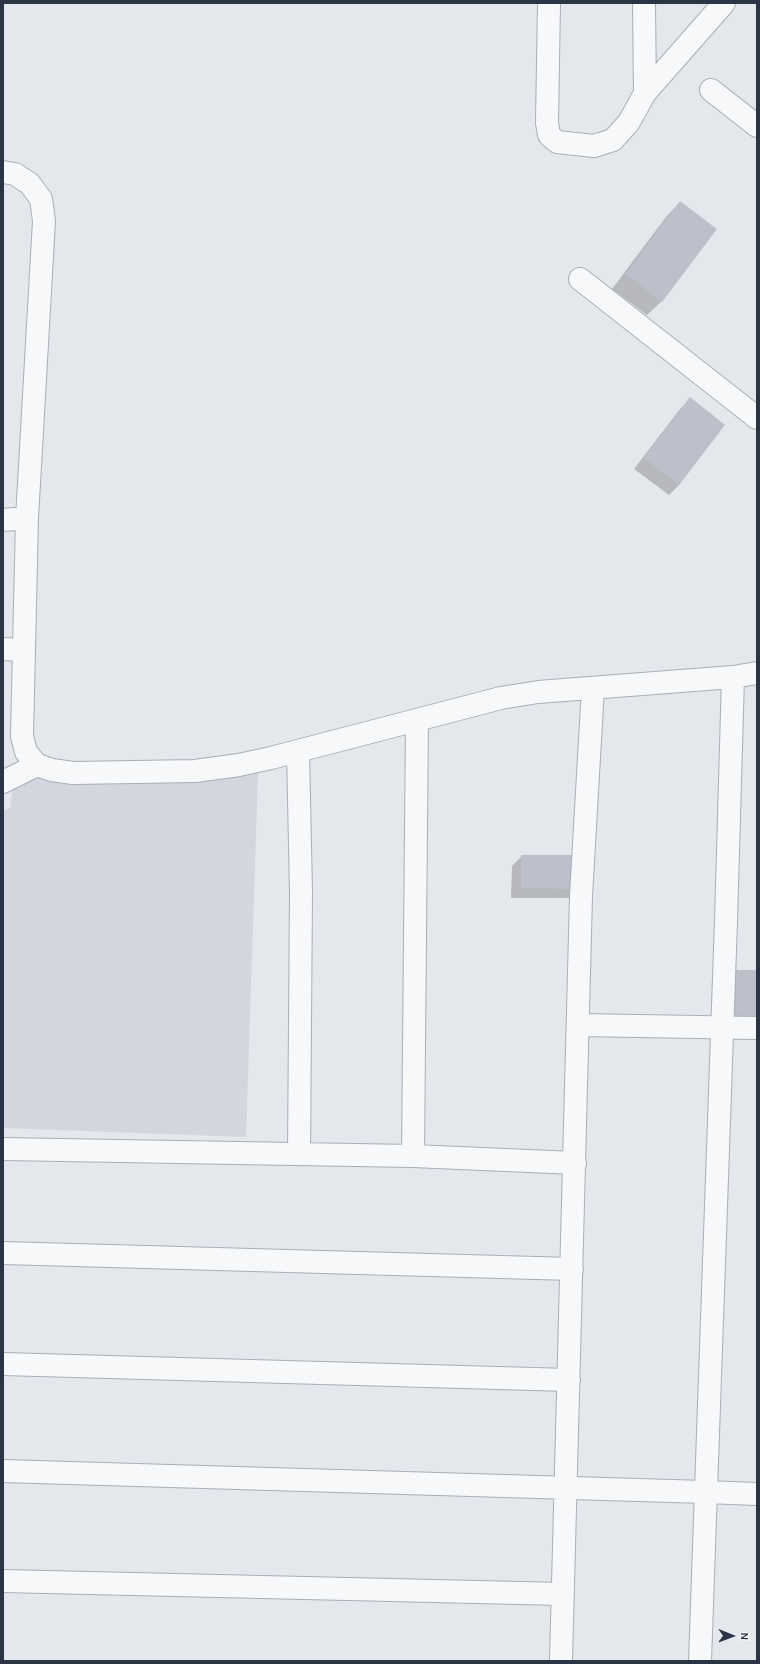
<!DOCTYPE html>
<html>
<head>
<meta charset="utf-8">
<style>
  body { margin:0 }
  #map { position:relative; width:760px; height:1664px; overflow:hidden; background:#e4e7ec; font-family:Karla,sans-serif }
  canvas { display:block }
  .frame { position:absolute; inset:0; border:4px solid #2b3445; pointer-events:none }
  .north { position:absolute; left:712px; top:1616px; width:40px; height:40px; -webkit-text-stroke:3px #f4f6f9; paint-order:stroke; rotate:91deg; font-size:11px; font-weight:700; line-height:16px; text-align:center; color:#2b3445 }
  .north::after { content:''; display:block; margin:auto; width:14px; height:18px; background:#2b3445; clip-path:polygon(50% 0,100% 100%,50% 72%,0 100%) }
</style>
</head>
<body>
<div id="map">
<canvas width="760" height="1664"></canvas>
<div class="frame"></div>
<div class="north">N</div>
</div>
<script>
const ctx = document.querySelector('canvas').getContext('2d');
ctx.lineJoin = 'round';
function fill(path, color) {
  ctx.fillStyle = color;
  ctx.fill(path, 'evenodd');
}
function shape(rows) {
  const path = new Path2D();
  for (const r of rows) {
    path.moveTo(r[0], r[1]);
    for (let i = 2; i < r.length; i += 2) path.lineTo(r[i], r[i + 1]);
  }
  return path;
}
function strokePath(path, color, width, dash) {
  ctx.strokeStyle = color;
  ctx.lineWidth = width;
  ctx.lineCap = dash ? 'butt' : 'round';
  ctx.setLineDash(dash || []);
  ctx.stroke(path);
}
const built = shape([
  [258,773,246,1137,3,1128,3,811,10,808,14,777]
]);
const shadow = shape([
  [680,202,662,301,647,315,612,289,666,217],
  [690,399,724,425,679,485,669,495,634,469,680,409],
  [522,856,580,856,570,898,511,898,512,866]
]);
const building = shape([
  [680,201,717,229,662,302,626,274],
  [690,397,725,425,679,485,644,458],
  [521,855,581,855,581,889,521,888],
  [727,970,756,970,757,1021,727,1021]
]);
const minor = shape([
  [549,3,547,123,549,135,557,142,594,146,613,140,629,122,645,93,724,3],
  [644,3,645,93],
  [711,90,757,126],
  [3,172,15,174,30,184,41,199,44,221,27,518,22,736,26,752,37,765,52,770,73,773,195,771,239,765,271,758,501,698,538,692,733,677,757,673],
  [580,279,757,418],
  [3,520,27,518],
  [3,649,24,650],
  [298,751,301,892,299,1154],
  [3,782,37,765],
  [579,1025,757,1028],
  [3,1149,413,1156,575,1163],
  [413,1156,417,720],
  [3,1253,572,1269],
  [3,1364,569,1380],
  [3,1471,705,1492,757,1494],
  [3,1581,563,1594],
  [561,1661,581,896,593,688],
  [700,1661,726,921,733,677]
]);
fill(built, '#d2d6de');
fill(shadow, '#0003');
fill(building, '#bbc0ca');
strokePath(minor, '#a9aeb7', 24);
strokePath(minor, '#f7f8fa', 22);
</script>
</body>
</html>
